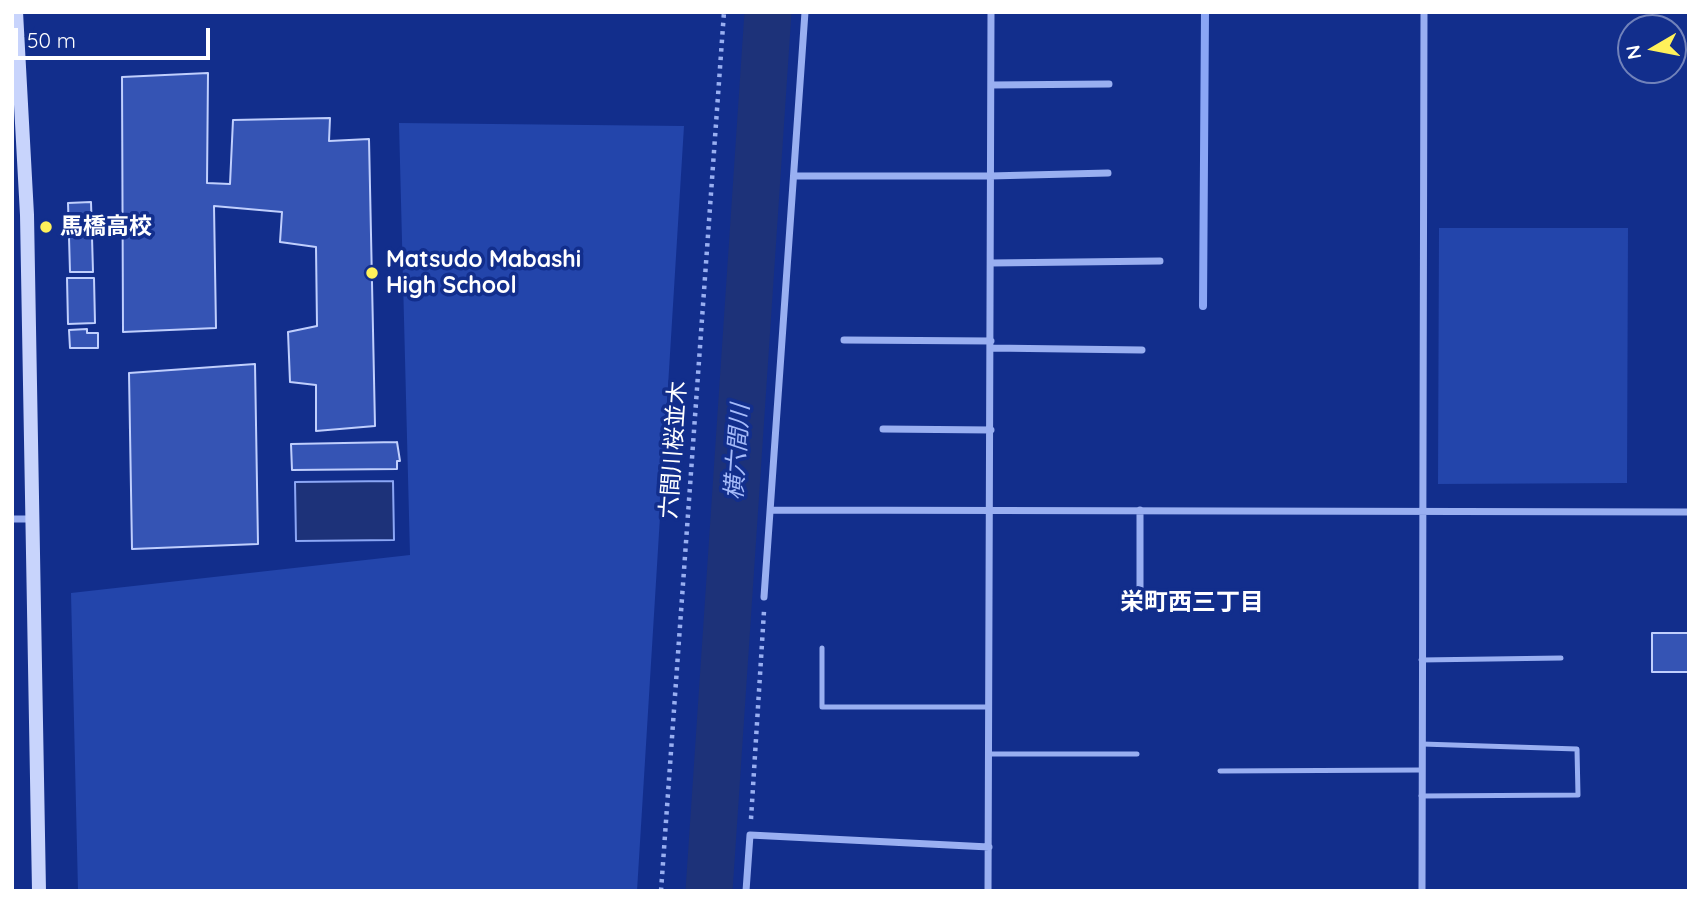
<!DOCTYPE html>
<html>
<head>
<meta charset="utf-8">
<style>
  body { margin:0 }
  #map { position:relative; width:1701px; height:903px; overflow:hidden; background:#122e8c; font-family:Quicksand,sans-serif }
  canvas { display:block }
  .frame { position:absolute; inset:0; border:14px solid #fff; pointer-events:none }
  .north { position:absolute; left:1617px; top:14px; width:70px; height:70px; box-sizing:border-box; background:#122e8c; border:2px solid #7182ba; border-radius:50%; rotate:260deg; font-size:19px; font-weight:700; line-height:28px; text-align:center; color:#fff }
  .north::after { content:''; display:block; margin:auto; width:24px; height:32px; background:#fff15a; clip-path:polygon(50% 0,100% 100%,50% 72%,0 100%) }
  .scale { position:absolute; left:14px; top:28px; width:196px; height:32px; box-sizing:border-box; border:4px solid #fff; border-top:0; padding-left:9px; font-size:21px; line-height:24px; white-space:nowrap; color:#fff; -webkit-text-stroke:5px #122e8c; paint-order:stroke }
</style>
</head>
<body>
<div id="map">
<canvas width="1701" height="903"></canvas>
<div class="frame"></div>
<div class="north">N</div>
<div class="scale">50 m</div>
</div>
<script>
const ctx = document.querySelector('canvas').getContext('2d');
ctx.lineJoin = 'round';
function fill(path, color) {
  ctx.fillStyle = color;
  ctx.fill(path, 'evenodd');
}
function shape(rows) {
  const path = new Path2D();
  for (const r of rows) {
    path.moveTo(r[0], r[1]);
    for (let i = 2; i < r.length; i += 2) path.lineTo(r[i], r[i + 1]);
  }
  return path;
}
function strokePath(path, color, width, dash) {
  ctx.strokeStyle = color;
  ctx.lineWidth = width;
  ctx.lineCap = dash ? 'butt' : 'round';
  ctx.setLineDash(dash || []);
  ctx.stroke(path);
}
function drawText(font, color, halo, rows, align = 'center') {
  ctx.font = font + ' Quicksand,"Noto Sans JP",sans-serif';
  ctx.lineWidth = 7;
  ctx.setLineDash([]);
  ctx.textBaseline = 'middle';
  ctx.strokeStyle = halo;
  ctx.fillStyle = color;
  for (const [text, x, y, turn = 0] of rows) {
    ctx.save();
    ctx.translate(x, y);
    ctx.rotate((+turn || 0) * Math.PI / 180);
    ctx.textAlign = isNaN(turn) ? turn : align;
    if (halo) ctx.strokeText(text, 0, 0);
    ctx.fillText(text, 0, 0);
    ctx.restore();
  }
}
const green = shape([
  [399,123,684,126,637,891,78,891,71,593,410,555],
  [1439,228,1628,228,1627,483,1438,484]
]);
const water = shape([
  [393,481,394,540,296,541,295,482,393,481]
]);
const stream = shape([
  [1203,306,1205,12]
]);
const river = shape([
  [709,891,768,12]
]);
const building = shape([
  [208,73,207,183,230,184,233,120,330,118,329,141,369,139,375,426,316,431,316,385,290,382,288,332,317,326,316,247,280,242,282,212,214,206,216,328,123,332,122,77,208,73],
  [91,202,93,272,70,272,68,203,91,202],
  [67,278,94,278,95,323,68,324,67,278],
  [87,329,87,333,98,333,98,348,70,348,69,330,87,329],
  [255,364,258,544,132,549,129,373,255,364],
  [397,442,400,461,397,461,397,469,292,470,291,444,397,442],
  [1652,633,1689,633,1689,672,1652,672,1652,633]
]);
const path = shape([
  [751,819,764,611],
  [661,891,724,12]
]);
const lane = shape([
  [822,648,822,707,988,707],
  [1421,660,1561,658],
  [989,754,1137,754],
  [1220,771,1421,770],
  [1421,796,1578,795,1577,749,1422,744]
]);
const street = shape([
  [991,85,1109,84],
  [795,176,990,176,1108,173],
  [991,263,1160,261],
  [844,340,991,341],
  [991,348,1142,350],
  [883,429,991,430],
  [771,510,1689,512],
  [12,519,33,519],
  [764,597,805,12],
  [1140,604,1140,510],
  [746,891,750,835,989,847],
  [988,891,991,12],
  [1422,891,1424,12]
]);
const secondary = shape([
  [16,12,27,215,39,891]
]);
const markers = [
  [46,227,7,"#fff15a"],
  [372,273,7,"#fff15a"]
];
const poiNames = [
  ["馬橋高校",60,227],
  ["Matsudo Mabashi",386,260],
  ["High School",386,286]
];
const streetNames = [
  ["六間川桜並木",674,450,-86]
];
const waterNames = [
  ["横六間川",738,452,-86]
];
const neighbourhoodNames = [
  ["栄町西三丁目",1192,603]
];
fill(green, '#2345ab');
fill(water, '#1d3279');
strokePath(water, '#8ba6f5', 2);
strokePath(stream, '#8ba6f5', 8);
strokePath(river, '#1d3279', 47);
fill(building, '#3554b4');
strokePath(building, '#c0cffd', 2);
strokePath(path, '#99aff1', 4.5, [3.5, 5]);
strokePath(lane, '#99aff1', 5);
strokePath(street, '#99aff1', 7);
strokePath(secondary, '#c8d4fc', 14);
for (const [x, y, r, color] of markers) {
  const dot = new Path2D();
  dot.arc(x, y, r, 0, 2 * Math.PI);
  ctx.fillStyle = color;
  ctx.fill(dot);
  strokePath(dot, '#122e8c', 2.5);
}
drawText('bold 23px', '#fff', '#122e8c', poiNames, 'left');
drawText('23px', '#fff', '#122e8c', streetNames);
drawText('italic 24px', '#a5baf9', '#122e8c', waterNames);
drawText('bold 24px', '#fff', '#122e8c', neighbourhoodNames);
</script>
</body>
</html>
